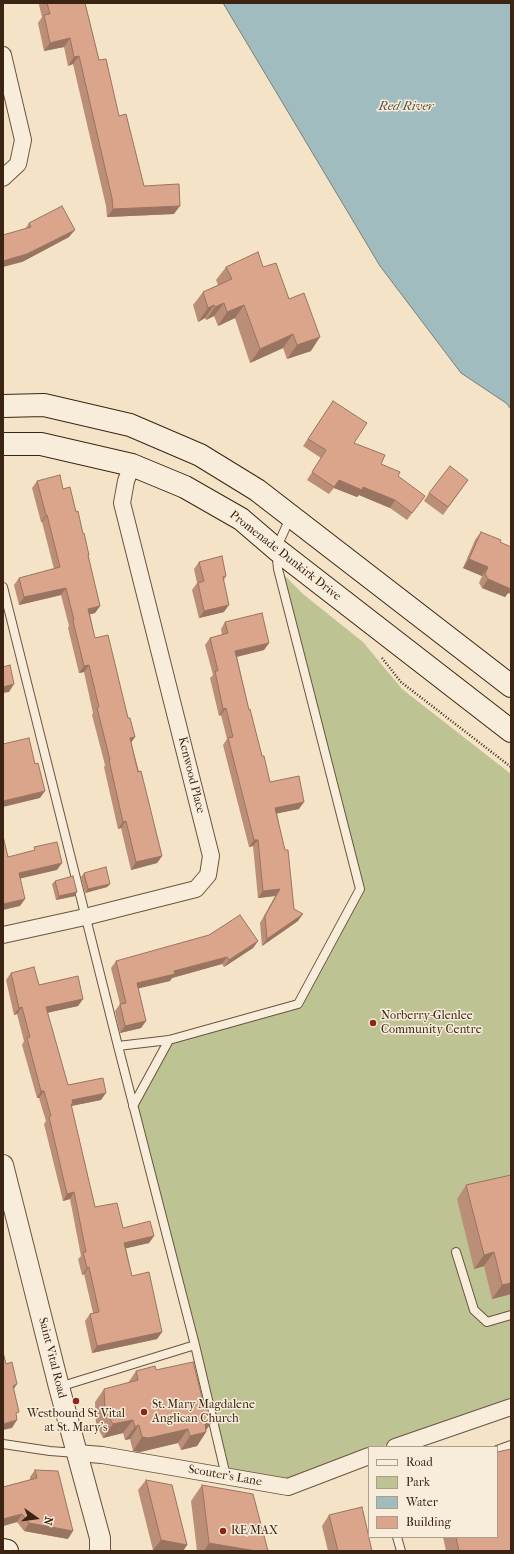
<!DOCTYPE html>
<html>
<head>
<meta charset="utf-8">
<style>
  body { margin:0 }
  #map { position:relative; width:514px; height:1554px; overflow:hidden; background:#f5e3c7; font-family:"IM FELL French Canon",serif }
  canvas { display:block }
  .frame { position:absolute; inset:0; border:4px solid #3c2412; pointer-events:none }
  .legend { position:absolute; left:368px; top:1446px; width:130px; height:92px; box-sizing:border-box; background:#f8eddb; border:1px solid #ad9d8b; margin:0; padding:5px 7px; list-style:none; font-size:12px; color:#3c2412 }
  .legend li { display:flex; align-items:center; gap:8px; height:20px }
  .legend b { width:20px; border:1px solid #ad9d8b }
  .north { position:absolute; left:16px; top:1498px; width:40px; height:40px; -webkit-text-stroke:3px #f8eddb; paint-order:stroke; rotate:104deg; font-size:11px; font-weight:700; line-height:16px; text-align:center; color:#3c2412 }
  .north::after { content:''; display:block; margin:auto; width:14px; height:18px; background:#3c2412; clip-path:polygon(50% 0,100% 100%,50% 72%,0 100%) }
</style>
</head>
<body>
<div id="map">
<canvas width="514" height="1554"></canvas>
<div class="frame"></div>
<ul class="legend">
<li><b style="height:5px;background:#f8eddb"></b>Road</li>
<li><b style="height:11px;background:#bec394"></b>Park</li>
<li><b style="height:11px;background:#a0bcbf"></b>Water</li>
<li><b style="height:11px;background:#daa58a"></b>Building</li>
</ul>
<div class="north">N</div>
</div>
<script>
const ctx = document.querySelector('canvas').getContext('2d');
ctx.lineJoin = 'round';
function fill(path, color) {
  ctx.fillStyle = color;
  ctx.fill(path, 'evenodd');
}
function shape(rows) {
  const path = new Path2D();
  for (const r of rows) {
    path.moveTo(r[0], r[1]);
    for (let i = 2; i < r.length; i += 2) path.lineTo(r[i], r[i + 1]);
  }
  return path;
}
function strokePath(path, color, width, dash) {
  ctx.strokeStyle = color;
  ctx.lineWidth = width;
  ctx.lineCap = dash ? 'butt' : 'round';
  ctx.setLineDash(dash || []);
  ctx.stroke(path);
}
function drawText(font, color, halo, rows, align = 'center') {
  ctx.font = font + ' "IM FELL French Canon",serif';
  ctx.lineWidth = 3;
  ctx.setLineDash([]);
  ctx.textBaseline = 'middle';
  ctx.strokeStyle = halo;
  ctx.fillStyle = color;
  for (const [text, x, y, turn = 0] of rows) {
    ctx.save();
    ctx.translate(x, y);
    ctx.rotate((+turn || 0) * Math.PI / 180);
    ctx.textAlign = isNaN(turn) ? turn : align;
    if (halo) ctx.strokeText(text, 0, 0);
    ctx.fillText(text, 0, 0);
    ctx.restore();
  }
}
const green = shape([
  [278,569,303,594,363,642,402,689,511,774,511,1401,498,1404,381,1447,369,1447,369,1452,288,1482,230,1471,138,1107,169,1040,301,1007,365,889]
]);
const water = shape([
  [223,3,511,3,511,409,506,403,461,373,380,266,223,3]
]);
const path = shape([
  [382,658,401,682,511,767]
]);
const service = shape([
  [3,587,118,1046,195,1345,226,1476],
  [118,1046,169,1040,298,1004,360,889,278,569,276,549,290,518],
  [133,1106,169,1040],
  [456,1252,474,1310,487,1322,511,1315],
  [59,1387,195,1345],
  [3,1444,50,1451,76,1453],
  [497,1450,511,1445],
  [397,1537,401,1551]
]);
const minor = shape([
  [3,55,23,140,18,164,3,178],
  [3,935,85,917,196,889,208,875,211,856,122,503,126,481,132,465],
  [395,1447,511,1407],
  [77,1453,102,1455,288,1487,369,1456]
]);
const tertiary = shape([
  [3,1165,59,1387,100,1538,100,1551]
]);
const secondary = shape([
  [3,406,44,405,130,425,200,455,257,490,511,686],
  [3,444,41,444,132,465,185,487,241,519,276,549,511,731],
  [3,1550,7,1551]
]);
const wall = shape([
  [40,3,85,3,99,60,144,186,174,214,107,217,106,206,73,64,68,66,64,47,44,51,38,23,42,17,39,5],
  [29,223,69,237,22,262,25,229],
  [226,267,263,267,289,299,311,351,287,359,283,348,250,363,235,318,218,326,214,316,206,320,205,318,198,322,193,305,203,292,218,285,216,280],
  [333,401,354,443,381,464,425,496,407,520,390,508,359,495,357,497,334,488,329,494,307,480,321,458,303,446],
  [468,480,443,515,424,501,429,493],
  [37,481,63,489,76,512,89,555,88,557,100,606,95,613,90,614,95,638,128,718,135,737,131,742,162,856,157,863,131,870,121,828,118,829,104,767,105,765,92,715,93,713,84,672,79,673,68,628,69,626,61,595,19,605,14,585,19,578,54,569,42,522,41,522,32,488],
  [481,532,500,542,508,593,505,597,482,588,479,583,482,576,463,568,475,540],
  [199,562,226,576,224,580,224,612,199,618,192,590,197,583,194,569],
  [225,622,269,643,264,650,237,657,249,710,262,756,270,782,299,809,277,813,294,909,298,921,262,946,260,923,275,896,258,898,253,846,249,847,223,745,227,739,221,715,219,716,210,678,213,675,205,645,210,638,222,635,221,629],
  [84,873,110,884,107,887,85,893,81,877],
  [55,881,75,896,56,900,52,884],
  [258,941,253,948,224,967,222,964,172,978,170,981,138,988,146,1021,141,1028,120,1033,115,1011,120,1004,111,968,116,961],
  [11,973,39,985,83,999,78,1006,47,1013,68,1085,101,1100,71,1106,95,1207,123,1228,154,1236,149,1243,126,1248,132,1276,162,1332,157,1339,92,1353,85,1321,90,1314,93,1313,84,1274,82,1275,78,1259,81,1256,70,1199,63,1201,44,1124,46,1121,39,1098,37,1098,22,1045,24,1041,17,1014,14,1015,6,980],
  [466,1185,511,1294,492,1299,484,1266,474,1269,457,1199],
  [156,1370,205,1409,211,1423,206,1430,206,1432,197,1446,181,1450,178,1443,140,1452,133,1451,130,1439,125,1440,123,1433,103,1438,96,1424,95,1402,104,1389,128,1383,136,1371],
  [35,1470,68,1539,24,1531,17,1522,3,1526,3,1487,30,1480,30,1477],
  [146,1480,187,1545,183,1551,157,1551,153,1550,138,1490],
  [202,1485,268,1551,197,1551,191,1501],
  [329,1515,372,1551,328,1551,322,1526],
  [443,1537,497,1537,511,1551,446,1551]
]);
const shadedWall = shape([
  [70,38,64,47,44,51,50,43],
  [79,56,73,64,68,66,74,57],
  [180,206,174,214,107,217,113,209],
  [75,230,69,237,22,262,3,267,3,261],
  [224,303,214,316,206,320,215,307],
  [214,305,205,318,198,322,208,308],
  [244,305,235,318,218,326,227,312],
  [293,334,283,348,250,363,260,349],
  [320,337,311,351,287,359,297,345],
  [339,480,363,487,395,500,390,508,359,495,357,497,334,488],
  [46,515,47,515,42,522,41,522],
  [469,559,488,567,482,576,463,568],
  [488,579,511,587,511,594,508,593,505,597,482,588],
  [66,588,61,595,19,605,24,597],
  [229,605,224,612,199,618,204,611],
  [100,606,95,613,83,616,88,609],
  [269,643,264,650,231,658,235,651],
  [89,665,84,672,79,673,84,666],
  [14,684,9,692,3,693,3,687],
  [226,708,221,715,219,716,223,709],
  [135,737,130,744,130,738],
  [45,791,40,798,3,807,3,801],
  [304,802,299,809,270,815,275,808],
  [126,821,121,828,118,829,123,822],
  [254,840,258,840,253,846,249,847],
  [162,856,157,863,131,870,136,862],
  [62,863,57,870,14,880,19,873],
  [110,884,107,887,85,893,88,889],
  [280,889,275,896,258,898,263,891],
  [77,892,75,896,56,900,59,896],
  [25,899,20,906,3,910,3,904],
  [303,914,298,921,262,946,267,939],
  [258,941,253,948,224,967,229,960],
  [227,957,222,964,172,978,170,981,132,990,137,983,174,971],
  [83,999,78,1006,41,1014,46,1007],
  [22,1007,17,1014,14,1015,19,1008],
  [146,1021,141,1028,120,1033,125,1026],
  [41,1091,44,1091,39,1098,37,1098],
  [106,1093,101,1100,71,1106,68,1111,72,1100],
  [74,1192,70,1199,63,1201,67,1194],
  [154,1236,149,1243,119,1250,124,1243],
  [494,1252,484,1266,474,1269,484,1255],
  [89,1267,84,1274,82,1275,87,1268],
  [511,1283,511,1294,492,1299,502,1285],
  [162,1332,157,1339,92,1353,97,1346],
  [17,1384,12,1392,13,1386],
  [17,1420,12,1428,3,1430,3,1424],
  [133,1420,123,1433,103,1438,113,1424],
  [211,1423,204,1433,206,1432,197,1446,181,1450,190,1436,205,1424],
  [139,1425,130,1439,125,1440,135,1427],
  [188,1429,178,1443,140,1452,133,1451,142,1437],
  [22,1514,17,1522,3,1526,3,1519],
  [29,1523,73,1531,68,1539,24,1531],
  [161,1540,187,1545,183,1551,157,1551,153,1550],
  [209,1543,256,1551,204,1551]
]);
const building = shape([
  [47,3,85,3,99,60,106,59,119,116,126,114,144,186,179,184,180,206,113,209,112,198,79,56,74,57,70,38,50,43,44,15,50,14,47,3],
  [62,206,75,230,27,254,3,261,3,235,31,227,29,223,62,206],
  [258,252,263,267,276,263,289,299,304,293,320,337,297,345,293,334,260,349,244,305,227,312,224,303,215,307,214,305,208,308,203,292,232,279,226,267,258,252],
  [333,401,367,423,354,443,385,455,381,464,400,472,398,476,425,496,412,513,395,500,363,487,362,490,339,480,334,487,312,472,326,450,308,439,333,401],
  [450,466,468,480,448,507,429,493,450,466],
  [60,475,63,489,70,487,76,512,78,511,83,534,84,533,89,555,88,555,100,606,88,609,95,638,108,635,128,718,130,718,135,737,130,738,138,772,141,771,162,856,136,862,126,821,123,822,109,760,110,760,97,708,99,707,89,665,84,666,73,621,74,620,66,588,24,597,19,578,60,567,47,515,46,515,37,481,60,475],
  [481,532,501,540,500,542,511,547,511,589,488,579,485,574,488,567,469,559,481,532],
  [222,556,226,576,223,577,229,605,204,611,198,583,204,581,199,562,222,556],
  [262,613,269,643,235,651,249,710,250,709,262,756,264,756,270,782,299,776,304,802,275,808,285,850,288,850,294,909,303,914,267,939,265,916,280,889,263,891,258,840,254,840,228,738,233,737,226,708,223,709,215,671,218,671,210,638,228,633,225,622,262,613],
  [10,665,14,684,3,687,3,667,10,665],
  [29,738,35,764,38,763,45,791,3,801,3,744,29,738],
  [3,836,8,857,35,850,34,847,57,842,62,863,19,873,25,899,3,904,3,836],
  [106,867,110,884,88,889,84,873,106,867],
  [73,876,77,892,59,896,55,881,73,876],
  [240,915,258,941,229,960,227,957,174,971,175,974,137,983,146,1021,125,1026,120,1004,126,1003,116,961,209,935,240,915],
  [34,967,39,985,78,976,83,999,46,1007,68,1085,103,1078,106,1093,72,1100,73,1104,71,1104,95,1207,117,1203,123,1228,150,1221,154,1236,124,1243,132,1276,149,1272,162,1332,97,1346,90,1314,99,1312,89,1267,87,1268,83,1252,86,1252,74,1192,67,1194,49,1117,51,1116,44,1091,41,1091,27,1038,30,1037,22,1007,19,1008,11,973,34,967],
  [511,1175,511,1283,502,1285,494,1252,484,1255,466,1185,511,1175],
  [3,1352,6,1364,12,1362,17,1384,13,1386,19,1412,16,1413,17,1420,3,1424,3,1352],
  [193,1362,205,1409,208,1409,211,1423,205,1424,206,1432,190,1436,188,1429,149,1438,142,1437,139,1425,135,1427,133,1420,113,1424,105,1410,104,1389,138,1380,136,1371,155,1366,156,1370,193,1362],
  [511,1449,511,1551,459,1551,456,1537,497,1537,497,1452,511,1449],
  [35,1470,58,1471,73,1531,29,1523,22,1514,3,1519,3,1487,37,1478,35,1470],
  [146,1480,172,1485,187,1545,161,1540,146,1480],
  [202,1485,253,1494,268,1551,256,1551,209,1543,202,1485],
  [362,1507,372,1551,338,1551,329,1515,362,1507]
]);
const markers = [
  [373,1023,4,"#8f2418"],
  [76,1401,4,"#8f2418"],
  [144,1412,4,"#8f2418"],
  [223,1531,4,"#8f2418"]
];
const streetNames = [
  ["Promenade Dunkirk Drive",285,556,38],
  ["Kenwood Place",191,775,76],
  ["Saint Vital Road",52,1358,76],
  ["Scouter's Lane",225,1476,10]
];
const poiNames = [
  ["Norberry-Glenlee",381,1016],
  ["Community Centre",381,1030],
  ["St. Mary Magdalene",152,1405],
  ["Anglican Church",152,1419],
  ["Westbound St Vital",76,1414,"center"],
  ["at St. Mary's",76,1428,"center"],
  ["RE/MAX",231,1531]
];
const waterNames = [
  ["Red River",406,107]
];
fill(green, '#bec394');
fill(water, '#a0bcbf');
strokePath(water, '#787f7a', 1);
strokePath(service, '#6a543f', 10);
strokePath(minor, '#6a543f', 18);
strokePath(tertiary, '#6a543f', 22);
strokePath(secondary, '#3c2412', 24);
strokePath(path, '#3c2412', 2.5, [1, 2]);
strokePath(service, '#f8eddb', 8);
strokePath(minor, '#f8eddb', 16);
strokePath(tertiary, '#f8eddb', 20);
strokePath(secondary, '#f8eddb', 22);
fill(wall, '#bb8e77');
fill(shadedWall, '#997461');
fill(building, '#daa58a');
strokePath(building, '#997461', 1);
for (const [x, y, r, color] of markers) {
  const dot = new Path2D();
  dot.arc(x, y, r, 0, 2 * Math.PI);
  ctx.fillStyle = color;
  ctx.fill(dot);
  strokePath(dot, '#f8eddb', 1.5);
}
drawText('12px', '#3c2412', '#f8eddb', streetNames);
drawText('12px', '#3c2412', '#f8eddb', poiNames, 'left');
drawText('italic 13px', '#5a5246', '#f8eddb', waterNames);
</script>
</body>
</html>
